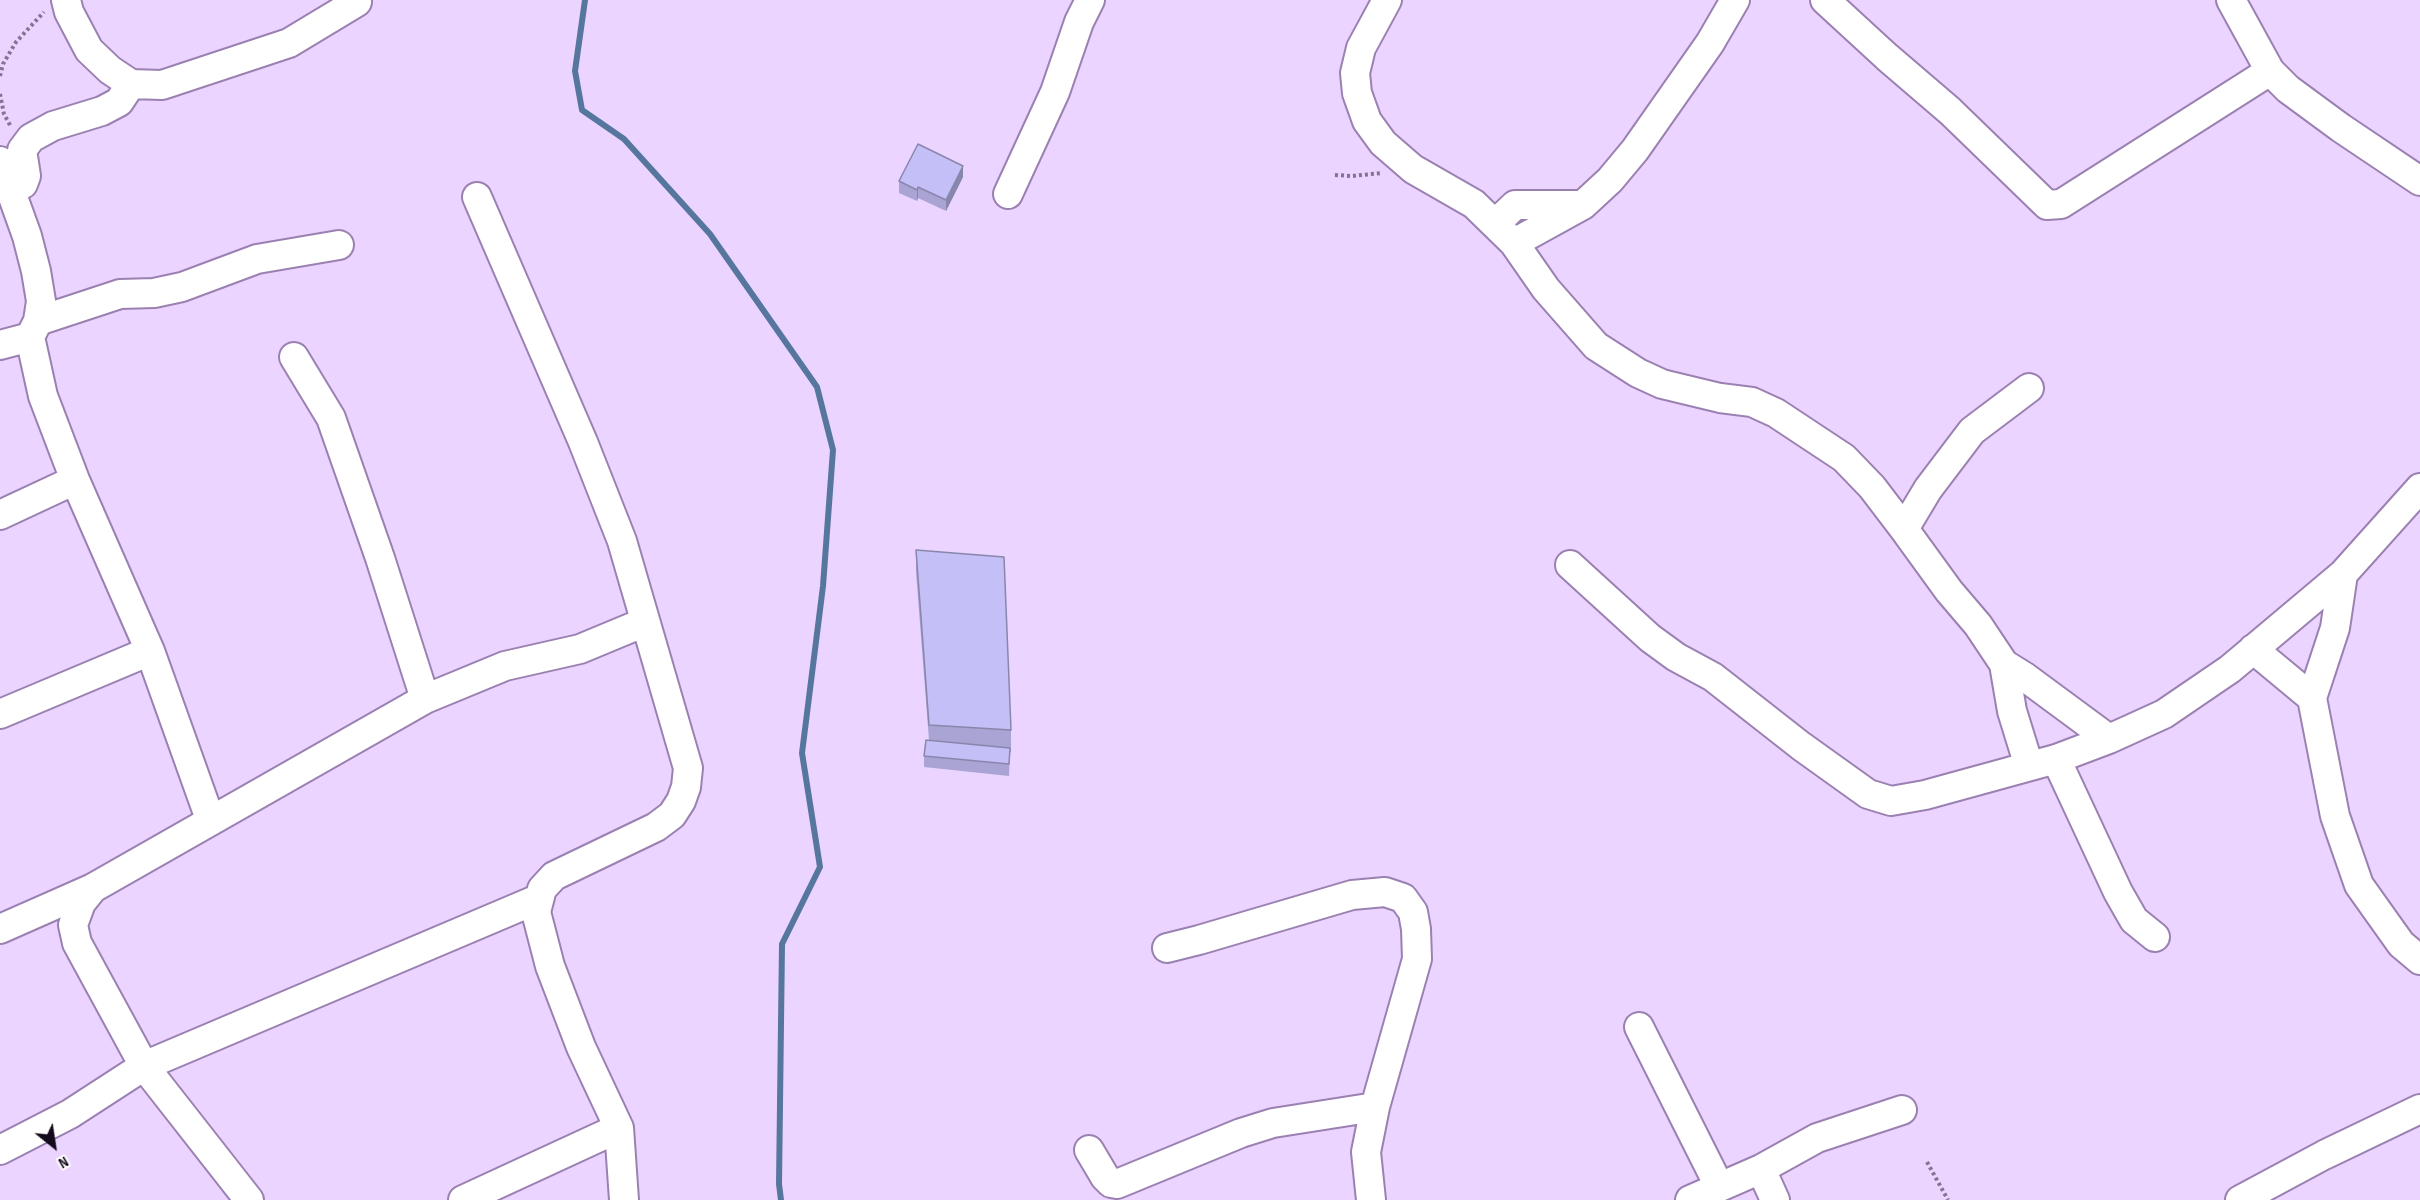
<!DOCTYPE html>
<html>
<head>
<meta charset="utf-8">
<style>
  body { margin:0 }
  #map { position:relative; width:2420px; height:1200px; overflow:hidden; background:#ebd4ff; font-family:"Sofia Sans Condensed",sans-serif }
  canvas { display:block }
  .north { position:absolute; left:24px; top:1116px; width:60px; height:60px; -webkit-text-stroke:4px #fff; paint-order:stroke; rotate:150deg; font-size:16px; font-weight:700; line-height:24px; text-align:center; color:#140a1b }
  .north::after { content:''; display:block; margin:auto; width:21px; height:27px; background:#140a1b; clip-path:polygon(50% 0,100% 100%,50% 72%,0 100%) }
</style>
</head>
<body>
<div id="map">
<canvas width="2420" height="1200"></canvas>
<div class="north">N</div>
</div>
<script>
const ctx = document.querySelector('canvas').getContext('2d');
ctx.lineJoin = 'round';
function shape(rows) {
  const path = new Path2D();
  for (const r of rows) {
    path.moveTo(r[0], r[1]);
    for (let i = 2; i < r.length; i += 2) path.lineTo(r[i], r[i + 1]);
  }
  return path;
}
function strokePath(path, color, width, dash) {
  ctx.strokeStyle = color;
  ctx.lineWidth = width;
  ctx.lineCap = dash ? 'butt' : 'round';
  ctx.setLineDash(dash || []);
  ctx.stroke(path);
}
function fill(path, color) {
  ctx.fillStyle = color;
  ctx.fill(path, 'evenodd');
}
const stream = shape([
  [585,0,575,71,582,110,624,139,710,234,817,387,833,450,823,586,802,753,820,867,782,944,779,1184,781,1200]
]);
const path = shape([
  [0,76,3,64,16,42,44,12],
  [0,94,4,114,11,127],
  [1335,175,1352,176,1382,173],
  [1927,1162,1948,1200]
]);
const minor = shape([
  [66,0,69,12,89,50,110,70,131,84,162,85,289,43,357,2],
  [1387,0,1361,48,1355,73,1357,93,1367,121,1383,143,1413,169,1474,204,1514,243,1546,289,1596,346,1638,373,1662,384,1720,398,1752,402,1776,413,1844,458,1872,487,1904,529],
  [1825,0,1887,57,1950,111,2047,205,2061,204,2270,71],
  [2231,0,2270,71,2288,89,2341,128,2420,181],
  [0,161,27,236,36,271,41,301,38,321,30,337,43,396,75,480,150,651,210,819],
  [11,190,23,184,26,176,22,150,31,138,53,126,102,111,119,102,131,84],
  [1008,194,1055,92,1079,22,1090,0],
  [477,197,583,442,622,541,688,768,686,787,681,801,672,815,656,827,554,876,542,889,536,912,550,966,581,1047,619,1128,624,1200],
  [1495,224,1515,205,1580,205],
  [1514,243,1583,205,1610,180,1635,150,1710,43,1735,0],
  [38,321,120,294,154,293,182,287,257,259,339,245],
  [0,345,30,337],
  [294,357,331,418,380,558,425,699],
  [2029,388,1972,431,1928,489,1904,529,1949,591,1978,625,2004,664,2025,677,2109,739,2164,714,2230,669,2343,574],
  [2420,488,2343,574,2335,628,2312,698,2335,816,2359,885,2401,944,2420,960],
  [0,515,75,480],
  [1570,565,1650,638,1676,657,1713,677,1801,746,1868,794,1891,801,1925,795,2056,759,2109,739],
  [2253,649,2312,698],
  [2004,664,2012,711,2029,766],
  [0,714,150,651],
  [2056,759,2118,892,2134,920,2155,937],
  [93,888,81,903,73,925,77,943,144,1066,249,1200],
  [0,929,93,888,425,699,505,666,580,649,645,622],
  [1167,948,1199,940,1352,895,1385,892,1403,898,1413,912,1416,929,1417,959,1375,1107,1366,1152,1371,1200],
  [1639,1027,1719,1186],
  [0,1150,70,1114,144,1066,538,899],
  [1089,1150,1105,1177,1111,1183,1117,1184,1241,1133,1273,1123,1375,1107],
  [1761,1169,1775,1200],
  [463,1200,619,1128],
  [1690,1200,1761,1169,1817,1138,1902,1110],
  [2240,1200,2324,1155,2420,1109]
]);
const wall = shape([
  [963,177,946,211,918,198,917,201,899,193,899,181],
  [916,550,1011,730,1011,752,1010,752,1009,776,924,767,924,756,929,740,916,572]
]);
const shadedWall = shape([
  [963,166,963,177,946,211,946,200],
  [918,187,918,198,917,201,917,190]
]);
const building = shape([
  [918,144,963,166,946,200,918,187,917,190,899,181,918,144],
  [916,550,1004,557,1011,730,929,725,916,550],
  [926,740,1010,748,1009,764,924,756,926,740]
]);
strokePath(stream, '#56769e', 6);
strokePath(minor, '#9b81b1', 32);
strokePath(path, '#847391', 4, [3, 3]);
strokePath(minor, '#fff', 28);
fill(wall, '#a9a4d4');
fill(shadedWall, '#8986ac');
fill(building, '#c4bff6');
strokePath(building, '#8986ac', 1.5);
</script>
</body>
</html>
